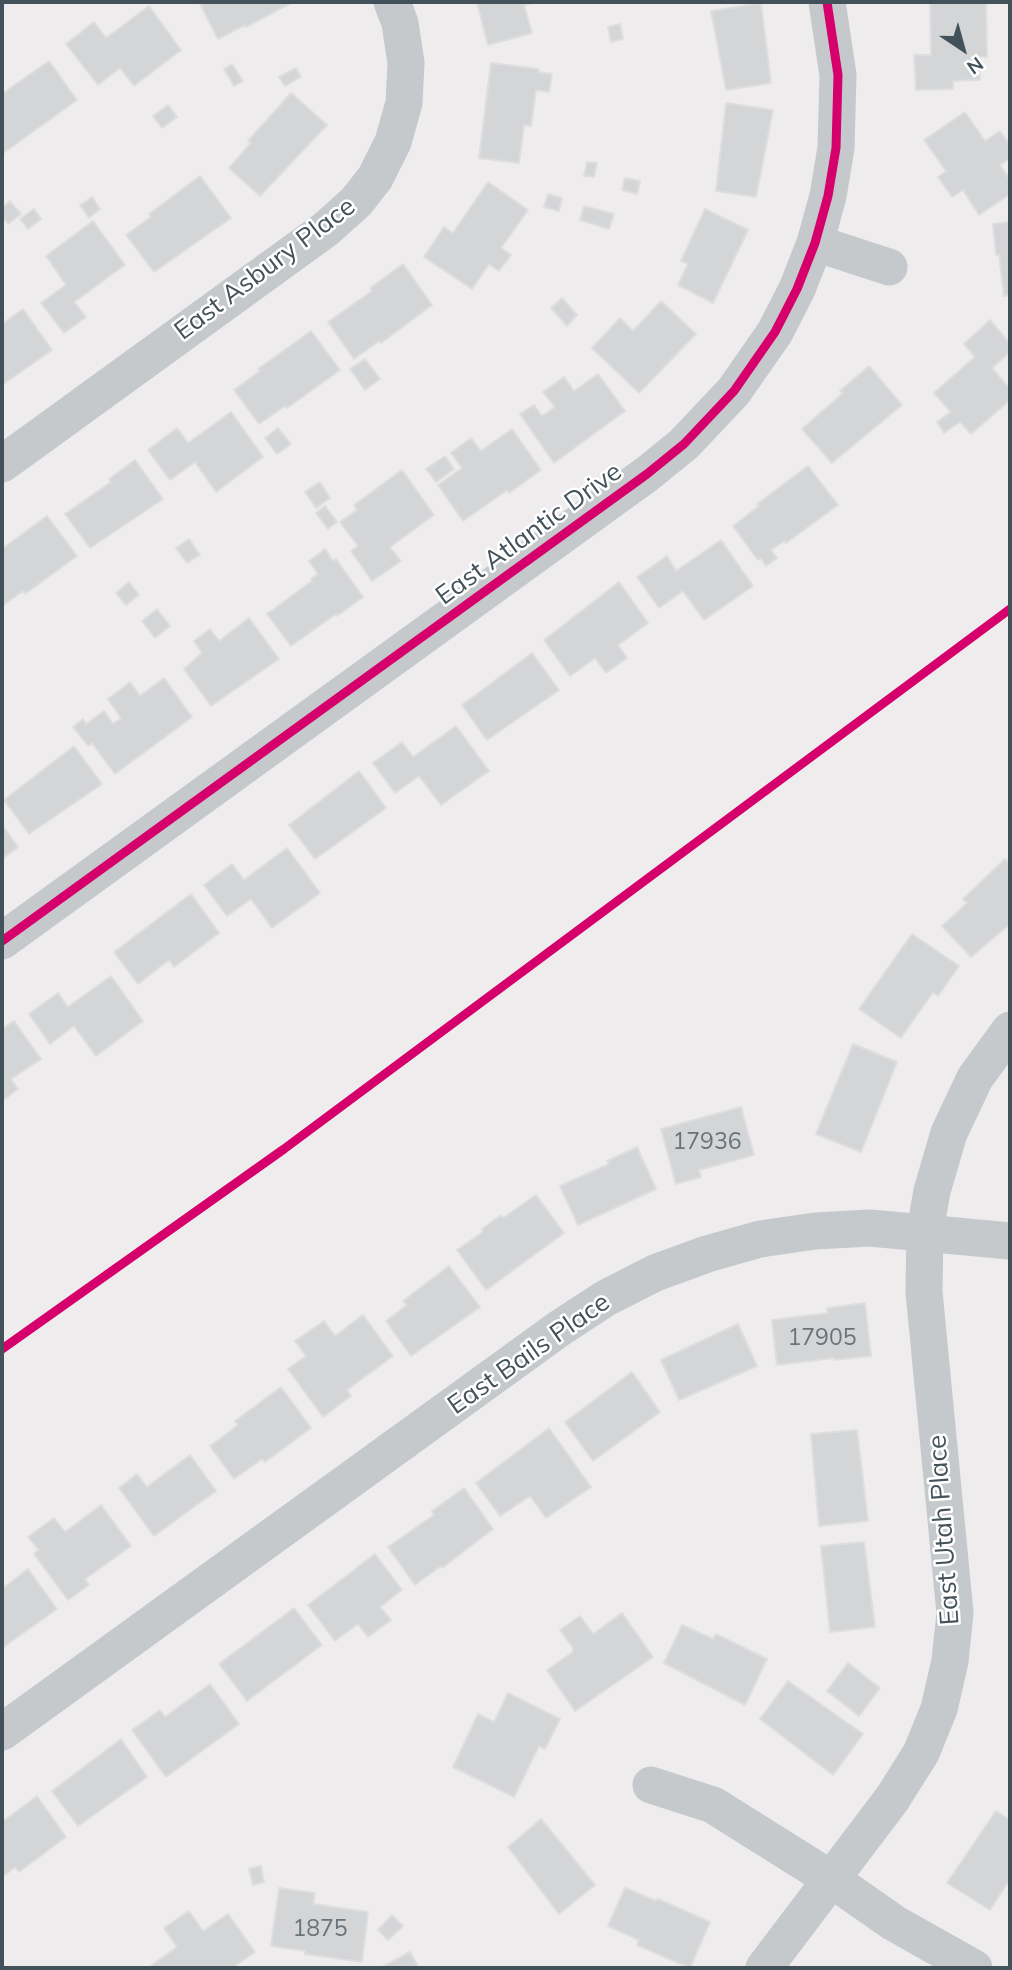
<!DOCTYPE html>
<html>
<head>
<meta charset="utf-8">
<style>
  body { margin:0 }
  #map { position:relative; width:1012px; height:1970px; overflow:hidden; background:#eeecec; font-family:Mulish,sans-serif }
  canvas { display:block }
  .frame { position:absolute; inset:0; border:4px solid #43515a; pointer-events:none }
  .north { position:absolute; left:928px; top:14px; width:70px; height:70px; -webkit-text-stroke:5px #fff; paint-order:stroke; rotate:144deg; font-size:19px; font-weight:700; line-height:28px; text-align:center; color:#43515a }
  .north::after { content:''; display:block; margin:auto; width:24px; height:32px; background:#43515a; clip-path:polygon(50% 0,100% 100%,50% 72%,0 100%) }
</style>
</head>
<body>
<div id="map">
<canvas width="1012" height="1970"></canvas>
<div class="frame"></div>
<div class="north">N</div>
</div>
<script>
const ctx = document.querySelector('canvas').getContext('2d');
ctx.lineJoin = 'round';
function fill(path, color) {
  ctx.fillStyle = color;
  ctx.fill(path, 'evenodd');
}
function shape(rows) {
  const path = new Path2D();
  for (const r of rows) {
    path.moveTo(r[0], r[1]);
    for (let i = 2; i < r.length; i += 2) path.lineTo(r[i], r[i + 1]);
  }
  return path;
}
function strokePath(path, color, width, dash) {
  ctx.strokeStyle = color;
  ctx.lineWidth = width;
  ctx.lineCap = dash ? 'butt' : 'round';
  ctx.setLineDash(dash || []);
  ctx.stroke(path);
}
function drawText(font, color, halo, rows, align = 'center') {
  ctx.font = font + ' Mulish,sans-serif';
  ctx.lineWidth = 5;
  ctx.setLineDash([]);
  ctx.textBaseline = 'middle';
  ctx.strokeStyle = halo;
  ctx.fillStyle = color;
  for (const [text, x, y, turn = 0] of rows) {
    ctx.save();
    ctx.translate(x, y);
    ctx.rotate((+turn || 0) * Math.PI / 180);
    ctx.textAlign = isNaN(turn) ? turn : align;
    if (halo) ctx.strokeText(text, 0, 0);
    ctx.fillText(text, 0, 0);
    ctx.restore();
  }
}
const building = shape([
  [199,2,293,2,246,27,245,25,218,39,199,2],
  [477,2,536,2,524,5,532,33,488,45,477,2],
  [930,2,986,2,987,57,979,57,980,80,953,81,953,89,916,90,914,55,931,55,930,2],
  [761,3,771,83,726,90,711,11,761,3],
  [149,6,181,50,134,86,120,68,98,85,66,44,94,22,106,38,149,6],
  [620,24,623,39,611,42,608,27,620,24],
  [49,61,77,100,2,154,2,94,49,61],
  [491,63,539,69,538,72,552,74,549,92,536,90,531,126,524,125,519,163,479,158,491,63],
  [232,64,243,81,234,86,224,69,232,64],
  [296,68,301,77,285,86,279,77,296,68],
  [291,93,327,125,260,196,229,168,251,143,248,141,291,93],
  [726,103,773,110,756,197,716,191,726,103],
  [168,105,177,117,162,128,153,116,168,105],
  [965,112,985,141,1000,131,1010,145,1010,158,1000,165,1010,180,1010,194,979,215,963,190,952,197,938,177,946,171,924,140,965,112],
  [587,162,597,163,594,177,584,176,587,162],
  [200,176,231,218,154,272,126,235,151,217,149,214,200,176],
  [625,178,640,181,637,194,622,190,625,178],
  [488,182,528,210,501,248,511,255,499,271,489,264,472,289,424,257,444,227,453,233,488,182],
  [548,194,562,198,559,211,544,207,548,194],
  [92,197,100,209,89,218,80,205,92,197],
  [10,201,21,214,8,224,2,216,2,208,10,201],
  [584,206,614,214,609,229,580,220,584,206],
  [34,209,41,219,28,229,20,219,34,209],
  [705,209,748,230,713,303,678,285,688,264,681,261,705,209],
  [93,221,125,265,74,302,86,317,64,333,41,303,66,285,46,256,93,221],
  [1010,222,1010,295,1004,296,999,255,996,255,993,224,1010,222],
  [403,264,432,305,381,343,379,341,354,359,328,322,372,291,370,288,403,264],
  [562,298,577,315,567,326,551,308,562,298],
  [661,301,696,334,639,393,592,348,620,318,633,331,661,301],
  [23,309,52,350,2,385,2,324,23,309],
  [990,320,1010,344,1010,352,992,368,1010,389,1010,400,971,434,960,422,944,433,937,422,951,412,934,393,975,357,964,344,990,320],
  [311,331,340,370,287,408,285,406,259,424,234,390,260,371,258,369,311,331],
  [365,359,380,379,365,390,350,369,365,359],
  [869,366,902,405,832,463,802,429,843,393,840,391,869,366],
  [598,374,625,411,554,463,520,414,534,405,542,416,555,407,543,392,564,377,574,391,598,374],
  [231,412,263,457,216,492,195,462,170,480,148,450,177,428,188,443,231,412],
  [278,428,291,444,277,454,265,438,278,428],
  [512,429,541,470,509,493,507,490,463,521,438,485,462,468,451,453,471,438,481,451,512,429],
  [445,456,454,469,436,482,426,469,445,456],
  [135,460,163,499,90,548,65,514,111,482,109,479,135,460],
  [808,466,838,505,786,543,784,541,771,550,777,558,766,566,761,558,758,560,733,526,759,506,757,504,808,466],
  [402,470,434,515,390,547,401,561,372,581,351,551,358,546,340,522,357,510,354,505,402,470],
  [320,482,330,498,316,508,305,492,320,482],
  [325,506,337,522,328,529,316,513,325,506],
  [47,516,77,556,25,594,23,591,2,606,2,549,47,516],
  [189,539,200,555,187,563,176,548,189,539],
  [721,540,753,586,704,620,683,591,659,608,637,577,667,556,676,571,721,540],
  [325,549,333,561,336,559,363,597,337,616,336,614,291,646,267,614,312,581,311,579,318,574,309,561,325,549],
  [129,582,139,595,126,605,116,593,129,582],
  [619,582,648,623,618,645,627,658,606,673,595,658,570,676,544,640,619,582],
  [157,609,170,626,155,638,142,621,157,609],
  [249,618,279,659,211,706,184,669,202,653,194,641,210,629,219,641,249,618],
  [532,653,559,690,487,740,462,705,532,653],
  [164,678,192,717,115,774,92,743,88,746,73,727,83,719,86,724,104,711,113,724,121,718,108,699,130,682,140,696,164,678],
  [456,726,489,771,441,805,419,776,395,793,373,763,402,742,413,757,456,726],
  [74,746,102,784,29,834,4,800,74,746],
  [359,771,386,808,315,859,289,825,359,771],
  [2,825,18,847,2,859,2,825],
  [287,848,320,893,272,928,251,899,227,916,204,885,232,864,244,880,287,848],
  [1005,859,1010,864,1010,924,971,957,942,926,967,903,963,899,1005,859],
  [191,894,219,933,174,967,169,960,138,984,114,952,191,894],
  [912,934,959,966,938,996,933,992,901,1038,859,1009,912,934],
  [111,976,143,1021,96,1056,74,1026,50,1044,29,1014,58,993,68,1007,111,976],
  [14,1021,41,1059,11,1079,18,1089,2,1101,2,1029,14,1021],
  [853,1044,897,1062,861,1152,816,1134,853,1044],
  [741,1107,754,1155,699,1170,701,1177,676,1184,661,1129,741,1107],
  [637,1147,656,1189,578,1225,560,1186,609,1164,607,1161,637,1147],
  [536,1195,564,1233,486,1290,457,1250,483,1232,482,1229,501,1215,503,1218,536,1195],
  [449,1266,480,1307,411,1356,386,1321,407,1305,403,1301,449,1266],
  [865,1303,871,1356,834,1360,834,1358,777,1365,772,1320,828,1313,827,1308,865,1303],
  [363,1315,393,1356,347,1390,351,1396,323,1417,288,1369,306,1356,295,1341,324,1321,335,1336,363,1315],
  [738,1324,757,1366,679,1400,661,1360,738,1324],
  [632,1372,660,1412,593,1461,565,1422,632,1372],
  [281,1387,311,1428,265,1462,262,1459,234,1479,210,1446,238,1425,235,1421,281,1387],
  [549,1428,591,1487,546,1518,530,1496,500,1516,476,1483,549,1428],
  [857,1430,868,1521,819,1526,811,1434,857,1430],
  [190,1455,216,1491,154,1536,119,1488,137,1474,147,1487,190,1455],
  [464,1488,493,1529,442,1568,441,1566,415,1585,388,1547,434,1515,432,1511,464,1488],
  [101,1505,131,1546,85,1579,89,1585,68,1600,34,1554,39,1550,28,1537,54,1518,65,1532,101,1505],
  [864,1542,875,1627,830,1632,821,1546,864,1542],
  [375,1554,402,1590,380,1607,391,1620,368,1637,358,1624,335,1641,308,1605,375,1554],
  [28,1569,57,1609,2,1648,2,1589,28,1569],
  [294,1608,322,1645,247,1701,219,1664,294,1608],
  [622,1613,653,1657,575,1711,547,1670,573,1652,573,1648,560,1630,580,1616,593,1634,622,1613],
  [682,1625,713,1639,716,1634,767,1659,745,1705,664,1663,682,1625],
  [848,1663,880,1688,859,1716,827,1691,848,1663],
  [788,1681,863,1734,833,1775,760,1719,788,1681],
  [210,1684,239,1724,166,1777,132,1730,160,1710,165,1717,210,1684],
  [508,1693,560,1719,545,1749,539,1746,514,1797,453,1767,478,1714,494,1722,508,1693],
  [121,1739,147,1777,78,1826,52,1791,121,1739],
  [37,1796,66,1837,19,1872,15,1867,2,1877,2,1822,37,1796],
  [996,1811,1010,1820,1010,1879,990,1910,947,1883,996,1811],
  [541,1819,595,1885,559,1914,508,1847,541,1819],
  [261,1866,264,1882,253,1885,249,1869,261,1866],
  [279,1888,315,1893,313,1904,368,1912,362,1962,305,1954,305,1951,271,1946,279,1888],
  [625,1888,656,1901,658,1899,710,1922,690,1968,637,1945,639,1940,608,1926,625,1888],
  [189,1911,203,1931,228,1914,255,1952,232,1968,148,1968,177,1947,164,1928,189,1911],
  [392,1915,403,1926,388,1940,378,1930,392,1915],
  [410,1952,419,1968,380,1968,410,1952]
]);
const street = shape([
  [815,243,889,267],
  [2,464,326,229,356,202,375,178,393,142,404,103,406,63,400,23,392,2],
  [2,941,647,474,684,444,734,391,775,332,797,289,815,243,828,196,836,148,838,75,827,2],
  [2,1732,560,1328,606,1298,655,1273,707,1254,760,1239,815,1231,870,1228,1010,1241],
  [651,1785,713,1805,831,1879,894,1923,974,1968],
  [764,1968,892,1799,921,1753,939,1709,950,1661,955,1613,924,1292,925,1231,932,1191,949,1133,975,1078,1010,1030]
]);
const cycleway = shape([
  [2,941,647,474,684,444,734,391,775,332,797,289,815,243,828,196,836,148,838,75,827,2],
  [2,1349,284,1149,1010,609]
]);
const numberNames = [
  ["17936",707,1142],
  ["17905",822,1338],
  ["1875",320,1929]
];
const streetNames = [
  ["East Asbury Place",265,269,-37],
  ["East Atlantic Drive",529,534,-36],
  ["East Bails Place",529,1354,-35],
  ["East Utah Place",944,1530,-94]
];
fill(building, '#d4d5d7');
strokePath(building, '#dfdedf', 2);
strokePath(street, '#c5c9cc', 37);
strokePath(cycleway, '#d6006c', 9);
drawText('23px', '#69737a', null, numberNames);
drawText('26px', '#43515a', '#fff', streetNames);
</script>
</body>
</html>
